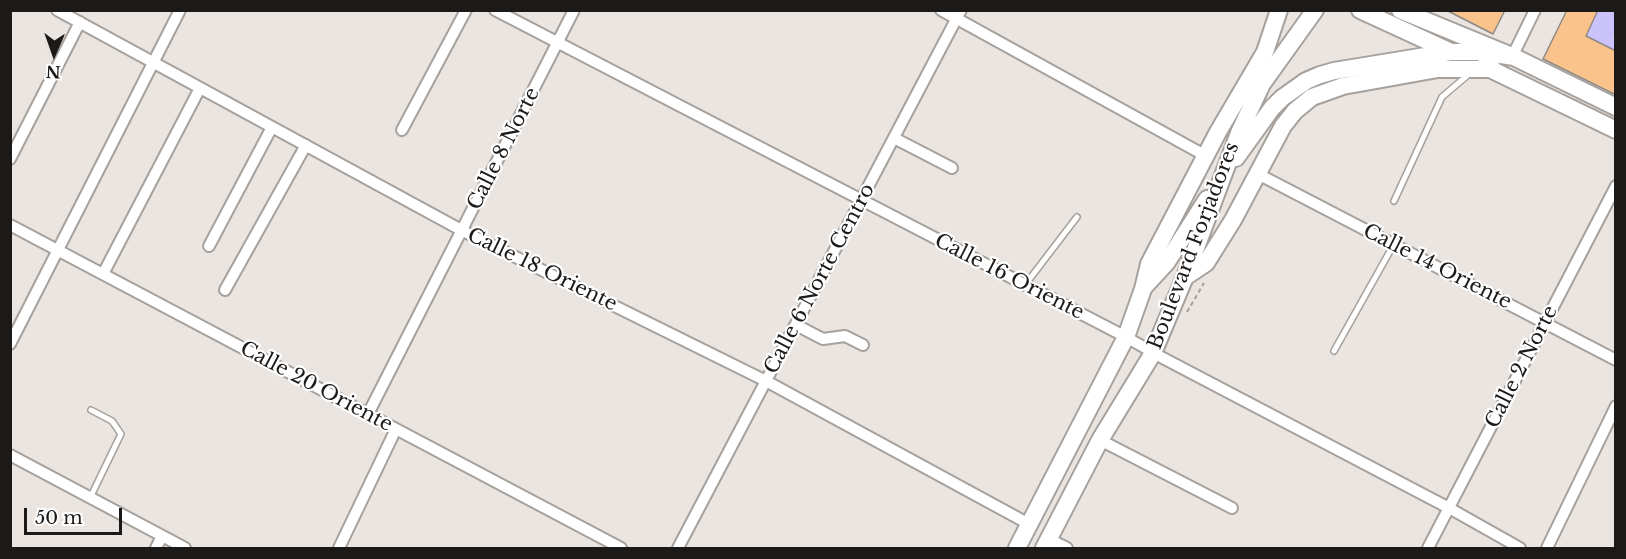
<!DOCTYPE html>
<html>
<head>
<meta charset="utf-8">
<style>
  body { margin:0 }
  #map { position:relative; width:1626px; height:559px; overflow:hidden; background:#eae5e0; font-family:"Libre Baskerville",serif }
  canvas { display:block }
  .frame { position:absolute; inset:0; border:12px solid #1c1a18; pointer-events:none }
  .north { position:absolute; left:24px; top:24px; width:60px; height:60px; -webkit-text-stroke:4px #fff; paint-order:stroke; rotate:182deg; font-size:16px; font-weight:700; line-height:24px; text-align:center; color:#1c1a18 }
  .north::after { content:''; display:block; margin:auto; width:21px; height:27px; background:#1c1a18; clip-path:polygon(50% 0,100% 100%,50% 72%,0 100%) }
  .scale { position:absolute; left:24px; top:508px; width:98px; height:27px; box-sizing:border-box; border:3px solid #1c1a18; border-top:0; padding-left:8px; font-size:18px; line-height:21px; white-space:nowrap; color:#1c1a18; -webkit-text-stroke:4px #fff; paint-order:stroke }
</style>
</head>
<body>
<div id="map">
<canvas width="1626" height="559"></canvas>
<div class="frame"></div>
<div class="north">N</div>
<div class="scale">50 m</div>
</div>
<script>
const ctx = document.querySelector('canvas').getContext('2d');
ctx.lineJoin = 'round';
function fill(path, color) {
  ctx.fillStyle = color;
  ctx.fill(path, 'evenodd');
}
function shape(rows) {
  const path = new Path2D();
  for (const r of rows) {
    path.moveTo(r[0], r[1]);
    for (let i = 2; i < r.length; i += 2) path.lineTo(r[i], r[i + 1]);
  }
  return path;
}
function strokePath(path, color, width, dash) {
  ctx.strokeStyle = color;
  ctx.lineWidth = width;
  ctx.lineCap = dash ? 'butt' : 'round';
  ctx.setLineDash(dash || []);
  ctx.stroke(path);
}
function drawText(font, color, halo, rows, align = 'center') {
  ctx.font = font + ' "Libre Baskerville",serif';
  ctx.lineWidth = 4.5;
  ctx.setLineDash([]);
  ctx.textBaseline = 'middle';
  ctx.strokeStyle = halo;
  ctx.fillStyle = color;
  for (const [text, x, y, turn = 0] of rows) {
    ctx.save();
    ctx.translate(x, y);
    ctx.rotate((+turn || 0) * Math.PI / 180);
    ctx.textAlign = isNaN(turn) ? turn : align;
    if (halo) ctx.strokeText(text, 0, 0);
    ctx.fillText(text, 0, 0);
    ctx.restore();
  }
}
const green = shape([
  [1598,11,1615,11,1615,34,1613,40,1615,41,1615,61,1609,47,1586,36]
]);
const building = shape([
  [1446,10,1505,10,1493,34,1446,10],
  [1567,10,1598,10,1586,36,1616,51,1616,95,1543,59,1567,10]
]);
const path = shape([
  [1187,312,1204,283]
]);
const lane = shape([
  [1394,201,1442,97,1469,74],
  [1025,285,1077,217],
  [1334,351,1394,244],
  [90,498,121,434,112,421,91,410]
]);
const street = shape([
  [57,10,463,231,766,381,1029,524],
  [495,10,1126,337,1161,357,1449,508,1520,548],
  [941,10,1206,156],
  [1512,57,1535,10],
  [402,130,466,10],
  [894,138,952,168],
  [10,159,80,22],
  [1258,174,1616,360],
  [10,225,621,548],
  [209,246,272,127],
  [103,274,200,88],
  [225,290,306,145],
  [796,325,823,339,845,336,863,345],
  [10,344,180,10],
  [368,414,574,10],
  [1100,440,1232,508],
  [10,455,185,548],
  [1049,539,1067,548],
  [156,548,162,536],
  [339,548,396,429],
  [678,548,961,10],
  [1428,548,1616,186],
  [1547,548,1616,406]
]);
const primary = shape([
  [1360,10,1449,51],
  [1400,10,1514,57,1616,107],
  [1484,66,1616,130],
  [1236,158,1272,108,1282,98,1306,81,1320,75,1334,71,1450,52,1482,52,1514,57],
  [1185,277,1206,263,1233,220,1283,126,1295,111,1312,97,1343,86,1438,69,1493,69],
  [1144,287,1167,262,1207,199],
  [1017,548,1126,337,1143,289,1149,264,1218,132,1265,52,1279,10],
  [1044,548,1100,440,1153,353,1185,277,1239,133,1262,84,1315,10]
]);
const streetNames = [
  ["Calle 8 Norte",504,149,-63],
  ["Boulevard Forjadores",1194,246,-69],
  ["Calle 14 Oriente",1437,267,27],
  ["Calle 18 Oriente",542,270,26],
  ["Calle 16 Oriente",1009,277,27],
  ["Calle 6 Norte Centro",820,279,-62],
  ["Calle 2 Norte",1522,367,-63],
  ["Calle 20 Oriente",316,387,28]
];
fill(green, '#cbc3fc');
fill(building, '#fbc38c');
strokePath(building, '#8e8984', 1.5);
strokePath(lane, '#a6a19d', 8);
strokePath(street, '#a6a19d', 14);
strokePath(primary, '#a6a19d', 20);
strokePath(path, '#a39f9b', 2, [4.5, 3]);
strokePath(lane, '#fff', 5);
strokePath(street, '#fff', 10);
strokePath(primary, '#fff', 16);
drawText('20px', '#1c1a18', '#fff', streetNames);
</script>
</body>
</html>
